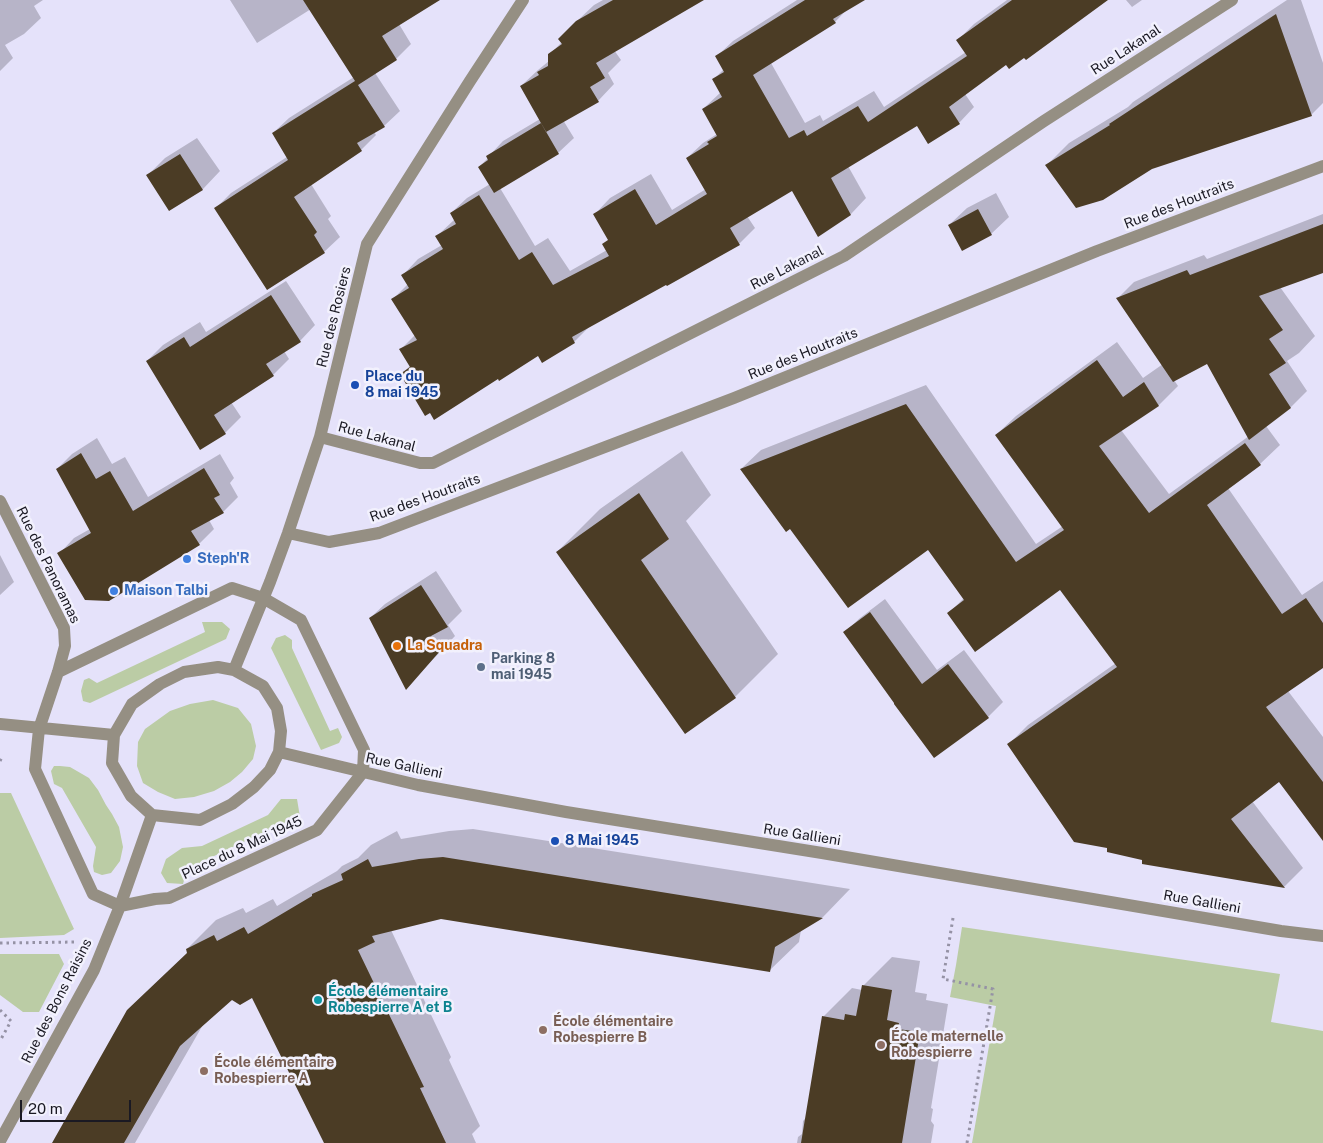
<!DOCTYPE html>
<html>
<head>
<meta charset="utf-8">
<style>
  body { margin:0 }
  #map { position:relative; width:1323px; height:1143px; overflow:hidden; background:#e5e2fa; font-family:"Public Sans",sans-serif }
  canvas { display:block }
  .scale { position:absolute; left:20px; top:1100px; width:111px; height:22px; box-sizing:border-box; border:2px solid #1a1923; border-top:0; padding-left:6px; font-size:15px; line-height:18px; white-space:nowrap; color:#1a1923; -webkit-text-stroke:4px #f2f1fd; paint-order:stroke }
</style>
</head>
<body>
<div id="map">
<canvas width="1323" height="1143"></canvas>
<div class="scale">20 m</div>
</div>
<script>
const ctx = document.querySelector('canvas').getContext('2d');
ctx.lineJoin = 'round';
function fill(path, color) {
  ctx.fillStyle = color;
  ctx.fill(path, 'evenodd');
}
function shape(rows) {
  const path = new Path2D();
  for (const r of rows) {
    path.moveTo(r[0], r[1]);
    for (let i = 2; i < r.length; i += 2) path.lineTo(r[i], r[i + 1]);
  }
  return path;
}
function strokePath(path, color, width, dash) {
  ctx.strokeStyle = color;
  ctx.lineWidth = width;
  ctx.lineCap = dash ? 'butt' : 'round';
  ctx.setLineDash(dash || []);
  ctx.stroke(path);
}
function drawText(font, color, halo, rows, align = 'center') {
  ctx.font = font + ' "Public Sans",sans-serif';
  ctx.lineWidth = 5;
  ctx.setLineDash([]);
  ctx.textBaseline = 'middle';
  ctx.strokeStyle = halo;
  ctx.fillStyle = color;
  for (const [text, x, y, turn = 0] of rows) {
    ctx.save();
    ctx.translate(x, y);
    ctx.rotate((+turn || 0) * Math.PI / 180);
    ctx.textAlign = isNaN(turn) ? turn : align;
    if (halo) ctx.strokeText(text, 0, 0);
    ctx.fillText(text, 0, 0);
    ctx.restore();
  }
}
const green = shape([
  [202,622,222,622,230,629,226,639,90,703,83,701,81,691,84,680,89,678,97,683,205,632],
  [285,635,292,640,292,648,330,731,338,728,342,737,339,743,321,750,271,648,276,638],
  [213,700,238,708,251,724,256,746,253,759,242,772,230,782,214,791,194,797,175,799,158,792,143,783,137,766,138,742,145,729,170,711,190,704],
  [54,766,60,766,70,767,89,778,98,790,106,805,112,814,119,827,123,847,120,861,111,873,102,875,94,872,93,866,96,847,62,788,54,784,51,771],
  [0,793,11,793,74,929,64,935,0,938],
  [281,799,297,799,300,817,294,824,283,823,187,869,183,884,167,883,161,873,166,859,182,848,202,846,268,815],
  [962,927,1280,974,1271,1022,1323,1031,1323,1143,972,1143,996,1006,950,997,956,965],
  [0,954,59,954,64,964,39,1012,23,1012,0,995]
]);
const shadow = shape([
  [0,0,43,0,34,6,41,18,24,34,5,45,13,58,0,71],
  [230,0,437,0,399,24,411,44,396,59,375,73,400,111,384,126,374,132,376,135,361,150,311,184,331,216,328,219,340,237,324,252,268,288,216,208,231,193,287,157,273,133,289,118,354,77,311,9,257,43],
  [603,0,691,0,614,50,621,60,608,73,614,84,598,101,563,120,574,138,558,153,500,188,535,246,548,238,570,271,607,250,609,239,595,214,610,198,651,174,672,210,706,189,687,158,703,143,717,134,703,109,721,92,714,79,724,69,717,56,733,41,797,0,856,0,835,22,771,63,805,123,820,115,823,121,874,91,884,107,966,52,958,40,974,24,1007,0,1106,0,1024,56,1006,63,965,94,974,107,959,123,917,125,848,166,866,198,851,214,818,235,793,189,747,216,755,228,739,244,590,326,574,342,543,362,539,354,402,374,411,365,401,349,415,335,393,299,408,284,403,275,418,259,442,245,437,236,455,219,451,213,467,198,490,184,479,167,488,158,488,157,503,141,540,119,521,86,538,70,549,61,550,54,562,42,576,22,594,5],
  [1126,0,1142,0,1132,7],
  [1287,0,1301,0,1323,63,1323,103,1311,115,1047,165,1069,143,1128,107,1133,102],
  [197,138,220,171,203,189,169,209,148,175,165,158],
  [996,193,1009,217,991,234,963,249,949,225,967,208],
  [1323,214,1323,272,1280,287,1315,336,1299,353,1287,361,1307,391,1291,407,1266,426,1280,445,1260,464,1228,488,1302,595,1323,581,1323,667,1288,691,1323,737,1323,838,1280,780,1252,801,1303,868,1284,887,1143,863,1144,859,1108,847,1009,744,1028,725,1116,663,1060,589,949,613,964,598,928,548,790,527,741,469,761,450,926,385,1036,544,1063,526,996,435,1016,416,1117,342,1143,378,1163,364,1118,298,1134,282,1204,255,1207,259],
  [1208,362,1249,436,1169,494,1121,430,1159,405,1178,386,1174,380],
  [286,281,315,325,300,341,284,351,289,359,273,375,231,402,241,417,225,433,147,361,163,345,200,322,206,332],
  [97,438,112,464,125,457,148,497,220,454,234,478,230,483,238,497,223,512,209,520,214,529,199,544,59,554,74,538,90,529,57,469,72,454],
  [682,451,711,495,686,521,778,654,735,697,685,732,557,552,600,509],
  [0,555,14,582,0,595],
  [436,571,462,611,448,625,455,636,406,688,370,618,385,604],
  [885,599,937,670,964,650,1003,702,988,717,935,757,845,632,860,618],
  [473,829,850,889,823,917,801,930,799,942,770,970,441,918,391,930,451,1057,449,1060,480,1126,472,1134,476,1143,329,1143,253,996,232,999,204,1023,135,1143,53,1143,188,952,187,949,216,920,243,908,246,913,273,899,277,906,337,871,342,866,358,858,371,845,397,831,401,839,449,831],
  [892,957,920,961,915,992,927,994,926,1000,948,1004,931,1108,933,1109,931,1121,934,1125,931,1143,797,1143,798,1137,802,1134,803,1121,807,1117,823,1017,852,988,862,990,863,986]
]);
const building = shape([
  [303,0,440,0,382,36,397,60,358,85,385,127,357,143,362,151,294,197,317,232,314,235,325,253,267,290,214,208,288,160,272,133,355,81],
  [613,0,704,0,596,63,605,78,590,87,599,102,546,132,520,86,539,75,537,72,548,66,548,54,562,44,558,39,576,21],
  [805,0,865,0,833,19,836,23,753,75,789,138,804,130,807,136,858,106,868,122,967,56,956,40,1012,0,1108,0,1026,60,1024,58,1009,69,1006,65,949,107,960,124,928,144,917,126,831,178,851,215,818,237,792,191,730,228,740,245,667,286,666,285,572,337,575,343,542,363,538,356,499,381,498,379,434,420,430,413,425,416,400,374,410,367,399,349,417,340,391,299,409,288,401,275,443,249,435,236,456,224,450,213,479,195,519,260,532,252,553,285,609,256,602,244,608,240,593,214,635,189,656,225,707,194,686,158,709,144,707,142,717,136,702,109,722,97,712,79,724,72,715,56],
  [1276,14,1312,116,1152,169,1103,200,1076,208,1045,165,1110,125,1109,124],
  [541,123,559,154,494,193,478,167,488,160,486,156],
  [180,154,203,190,169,211,146,175],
  [978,209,992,235,962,251,948,225],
  [1323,224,1323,273,1259,296,1283,330,1269,339,1286,363,1269,374,1291,408,1249,440,1207,364,1173,382,1116,298,1187,270,1190,275],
  [271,295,301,342,266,364,274,376,214,415,226,434,200,450,146,361,184,337,190,347],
  [1097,360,1123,397,1144,382,1159,406,1099,446,1149,513,1245,443,1261,465,1207,505,1282,614,1306,598,1323,623,1323,668,1266,707,1323,782,1323,841,1279,782,1231,819,1285,888,1142,864,1142,860,1107,852,1107,848,1074,842,1007,744,1117,667,1060,590,975,652,947,613,964,600,928,550,848,608,790,529,786,532,740,469,906,404,1016,562,1064,530,995,435],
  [81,453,96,479,110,471,133,511,204,468,220,495,214,498,224,513,191,531,200,545,109,601,85,600,57,553,91,533,56,469],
  [639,493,669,539,641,560,736,698,685,734,556,552],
  [421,585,448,627,431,636,440,651,406,690,369,618],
  [870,612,922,684,948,664,989,718,934,758,894,704,894,703,843,632],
  [443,857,823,918,775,947,770,972,441,919,372,936,375,942,358,950,424,1087,420,1088,446,1143,324,1143,252,998,240,1005,232,1000,180,1046,124,1143,52,1143,127,1010,187,953,186,949,214,935,217,941,244,927,248,934,312,896,312,894,343,880,341,874,368,859,372,867,419,859],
  [862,985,892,990,887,1020,899,1023,898,1029,920,1032,902,1143,801,1143,822,1016,844,1020,845,1014,856,1016]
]);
const path = shape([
  [0,761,2,757],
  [953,918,943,979,993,989,967,1143],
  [0,943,77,942],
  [0,1010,11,1021,0,1041]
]);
const minor = shape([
  [320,437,420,463,433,463,844,256,1044,121,1232,0],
  [0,501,64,628,65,646,58,672,39,729,35,769,93,894,120,906,155,899,169,898,317,830,363,772,364,750,301,620,263,598,232,588,58,672],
  [288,533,329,542,379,533,734,398,1097,251,1323,166],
  [218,667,234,670,263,686,277,708,281,731,279,752,270,770,254,787,232,804,200,820,152,815,131,796,112,763,114,735,132,704,160,684,184,672,218,667],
  [234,670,270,582,288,533,320,437,367,244,470,81,523,0],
  [0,724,114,735],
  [279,752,418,785,566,812,822,853,1281,931,1323,936],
  [0,1141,94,970,120,906,152,815]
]);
const markers = [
  [355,385,5,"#1a4fb4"],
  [187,559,5,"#3f7fe0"],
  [114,591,5,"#3f7fe0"],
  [397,646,5,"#e8710a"],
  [481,667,5,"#5c6f8a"],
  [555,841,5,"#1a4fb4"],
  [318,1000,5,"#0f9aa8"],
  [543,1030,5,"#8d6e63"],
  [881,1045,5,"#8d6e63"],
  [204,1071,5,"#8d6e63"]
];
const streetNames = [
  ["Rue Lakanal",1126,50,-33],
  ["Rue des Houtraits",1179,204,-21],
  ["Rue Lakanal",787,268,-27],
  ["Rue des Rosiers",334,317,-76],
  ["Rue des Houtraits",803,354,-22],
  ["Rue Lakanal",377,437,15],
  ["Rue des Houtraits",425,498,-20],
  ["Rue des Panoramas",48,565,64],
  ["Rue Gallieni",404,766,12],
  ["Rue Gallieni",802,835,9],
  ["Place du 8 Mai 1945",242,848,-25],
  ["Rue Gallieni",1202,902,10],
  ["Rue des Bons Raisins",57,1001,-63]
];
const transitNames = [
  ["Place du",365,377],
  ["8 mai 1945",365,393],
  ["8 Mai 1945",565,841]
];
const shopNames = [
  ["Steph'R",197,559],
  ["Maison Talbi",124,591]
];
const foodNames = [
  ["La Squadra",407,646]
];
const serviceNames = [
  ["Parking 8",491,659],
  ["mai 1945",491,675]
];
const cultureNames = [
  ["École élémentaire",328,992],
  ["Robespierre A et B",328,1008]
];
const educationNames = [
  ["École élémentaire",553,1022],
  ["Robespierre B",553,1038],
  ["École maternelle",891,1037],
  ["Robespierre",891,1053],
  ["École élémentaire",214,1063],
  ["Robespierre A",214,1079]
];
fill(green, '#bbcca5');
fill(shadow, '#0003');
fill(building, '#4b3c25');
strokePath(path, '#9592a5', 3, [2.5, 4]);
strokePath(minor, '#958f83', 12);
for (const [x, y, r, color] of markers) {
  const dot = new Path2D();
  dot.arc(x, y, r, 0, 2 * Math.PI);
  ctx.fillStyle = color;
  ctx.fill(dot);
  strokePath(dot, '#f2f1fd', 2);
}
drawText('14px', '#1a1923', '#f2f1fd', streetNames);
drawText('bold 14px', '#164399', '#f2f1fd', transitNames, 'left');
drawText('bold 14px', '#366cbe', '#f2f1fd', shopNames, 'left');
drawText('bold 14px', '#c56008', '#f2f1fd', foodNames, 'left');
drawText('bold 14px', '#4e5e75', '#f2f1fd', serviceNames, 'left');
drawText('bold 14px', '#0d838f', '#f2f1fd', cultureNames, 'left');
drawText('bold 14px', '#785e54', '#f2f1fd', educationNames, 'left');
</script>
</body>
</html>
